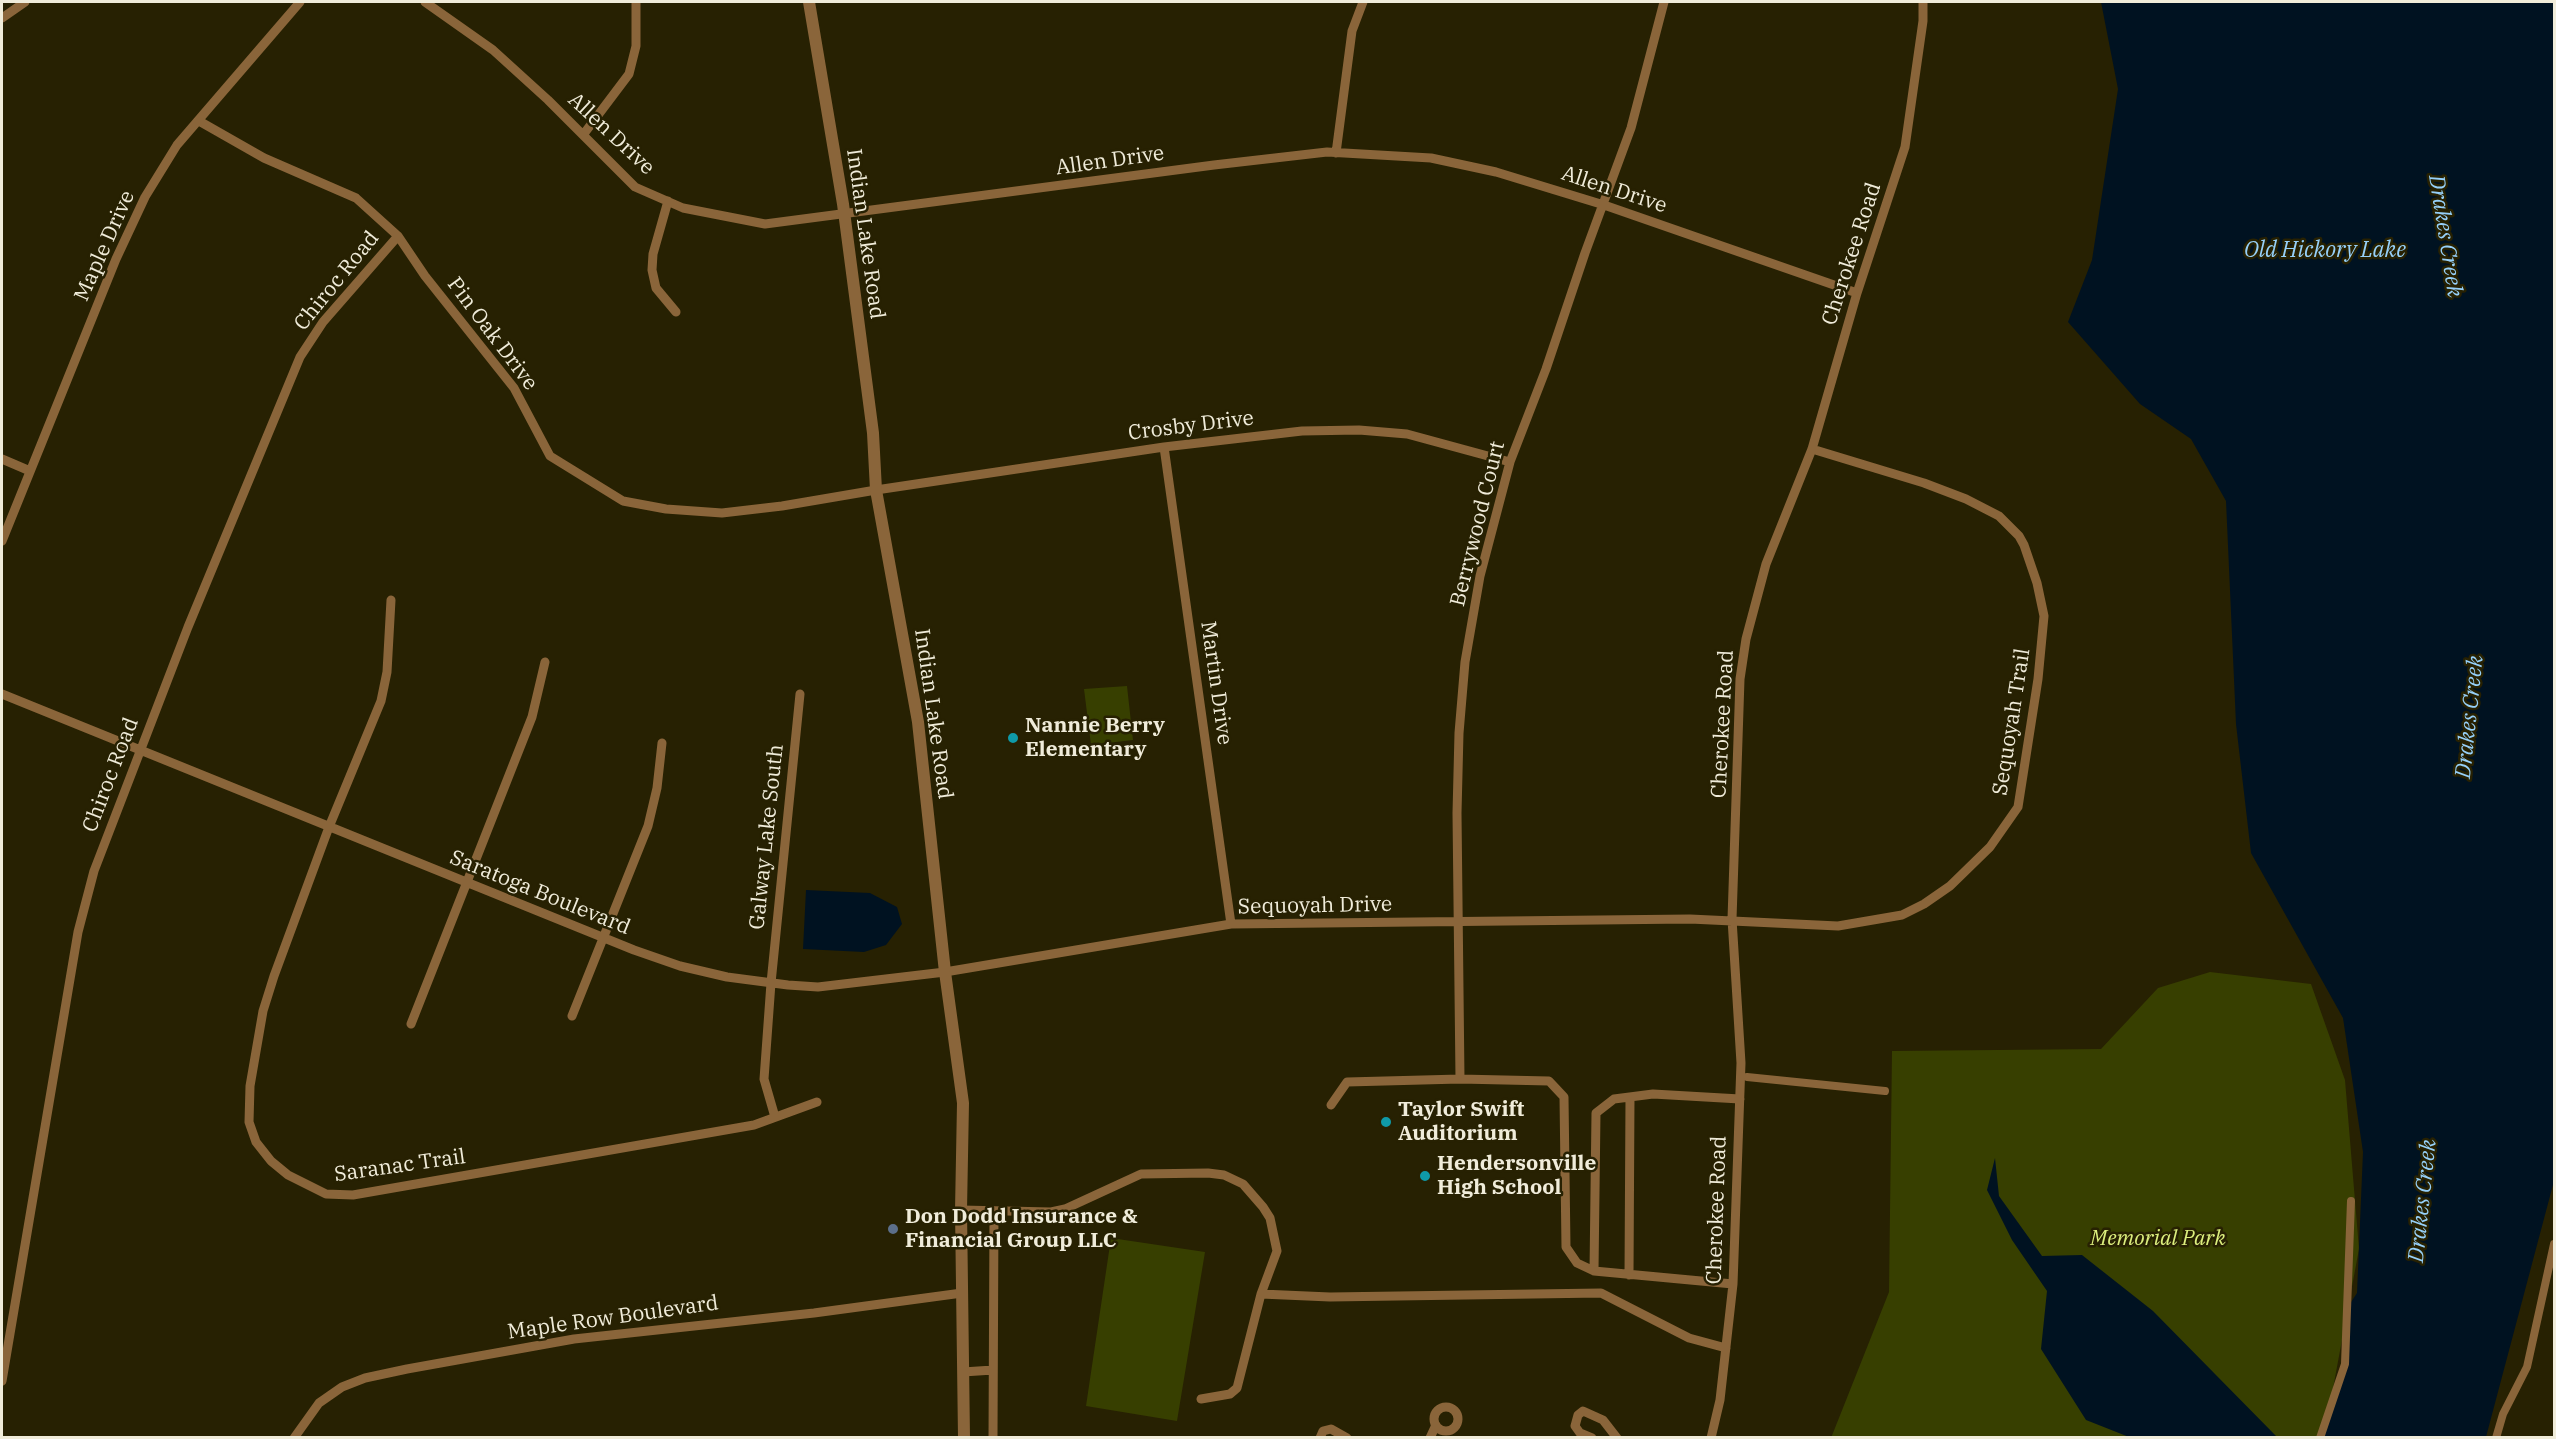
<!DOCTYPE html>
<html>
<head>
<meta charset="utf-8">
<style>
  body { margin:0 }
  #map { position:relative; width:2556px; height:1439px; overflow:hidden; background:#272102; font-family:"IBM Plex Serif",serif }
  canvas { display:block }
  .frame { position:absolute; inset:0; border:3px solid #f0ecda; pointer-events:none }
</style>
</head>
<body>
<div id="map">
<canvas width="2556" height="1439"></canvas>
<div class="frame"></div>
</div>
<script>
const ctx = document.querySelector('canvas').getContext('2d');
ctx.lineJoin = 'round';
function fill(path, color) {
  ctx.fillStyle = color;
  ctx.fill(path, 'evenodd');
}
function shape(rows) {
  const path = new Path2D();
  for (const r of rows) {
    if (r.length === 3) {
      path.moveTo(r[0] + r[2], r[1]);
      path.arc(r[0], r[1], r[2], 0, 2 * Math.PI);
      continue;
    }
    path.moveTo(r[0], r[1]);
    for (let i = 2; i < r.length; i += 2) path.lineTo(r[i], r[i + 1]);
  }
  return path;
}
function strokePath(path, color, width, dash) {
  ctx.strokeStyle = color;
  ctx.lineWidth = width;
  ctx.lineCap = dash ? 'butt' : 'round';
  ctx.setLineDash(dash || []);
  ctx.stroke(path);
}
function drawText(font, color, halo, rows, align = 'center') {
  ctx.font = font + ' "IBM Plex Serif",serif';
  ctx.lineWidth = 5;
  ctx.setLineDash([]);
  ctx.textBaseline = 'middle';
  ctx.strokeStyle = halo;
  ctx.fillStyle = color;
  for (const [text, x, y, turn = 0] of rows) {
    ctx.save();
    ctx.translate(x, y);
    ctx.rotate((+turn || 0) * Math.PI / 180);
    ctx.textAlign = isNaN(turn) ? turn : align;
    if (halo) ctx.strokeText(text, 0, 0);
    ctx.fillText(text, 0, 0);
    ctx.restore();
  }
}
const green = shape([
  [1127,686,1133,740,1091,745,1084,689],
  [2210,972,2311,984,2345,1080,2359,1249,2328,1415,2321,1437,1831,1438,1889,1292,1892,1051,2101,1049,2158,988],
  [1111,1238,1205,1252,1177,1421,1086,1406]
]);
const water = shape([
  [2101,2,2554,2,2554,1181,2486,1437,2321,1437,2345,1364,2344,1313,2357,1293,2363,1152,2343,1018,2251,853,2236,724,2226,501,2191,439,2140,404,2068,322,2092,260,2118,89],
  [806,890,870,893,897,907,902,924,886,945,864,952,803,949],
  [1995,1158,1999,1196,2042,1256,2082,1255,2153,1311,2277,1437,2129,1437,2086,1420,2041,1349,2047,1291,2012,1240,1987,1190]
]);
const pedestrian = shape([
  [1747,1077,1885,1091],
  [2320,1438,2345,1364,2351,1201],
  [2496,1438,2503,1414,2527,1367,2554,1244]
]);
const minor = shape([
  [425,2,493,50,548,100,635,187,683,208,765,224,1214,165,1327,152,1431,158,1496,172,1604,205,1857,293],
  [2,18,25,2],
  [199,121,264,158,356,198,398,236,425,276,514,388,550,456,623,501,666,509,722,513,782,506,876,490,1164,447,1302,431,1359,430,1407,434,1510,462],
  [583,135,629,74,636,46,636,2],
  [1336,153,1352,31,1363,2],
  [668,201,653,254,652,270,656,288,676,312],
  [1164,447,1231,924],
  [2,459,30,471],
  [2,541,116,259,145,197,177,145,300,2],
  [391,600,387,672,381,701,329,827,274,976,263,1011,250,1086,249,1122,256,1142,271,1161,288,1175,326,1194,353,1195,754,1125,817,1102],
  [2,694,634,950,680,966,727,977,788,985,818,987,945,972,1231,924,1690,919,1838,926,1902,915,1924,904,1950,886,1990,847,2018,807,2038,679,2044,616,2037,583,2024,545,2019,536,1999,516,1966,499,1924,483,1812,449],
  [572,1016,648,826,657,788,662,743],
  [411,1024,532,717,545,662],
  [1460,1079,1457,813,1459,733,1465,662,1480,576,1510,462,1546,369,1585,253,1631,128,1664,2],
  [1331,1105,1347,1082,1460,1079,1549,1081,1564,1097,1566,1247,1577,1263,1594,1271,1733,1284],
  [775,1117,764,1079,771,983,800,694],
  [961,1210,1051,1212,1065,1209,1141,1174,1208,1173,1224,1175,1243,1184,1263,1207,1270,1218,1277,1251,1261,1294,1237,1388,1230,1394,1201,1399],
  [1594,1271,1596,1113,1614,1099,1653,1094,1740,1099],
  [1629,1275,1630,1097],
  [1261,1294,1330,1297,1601,1293,1689,1338,1726,1348],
  [963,1372,993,1370],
  [2,1381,78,932,94,871,188,627,300,357,323,322,398,236],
  [1446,1419,12],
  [294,1438,319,1403,342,1387,365,1378,407,1369,574,1339,814,1313,962,1293],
  [993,1438,994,1211],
  [1320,1438,1323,1431,1331,1429,1347,1438],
  [1430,1438,1436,1425],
  [1592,1438,1580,1433,1575,1426,1578,1415,1583,1411,1603,1420,1617,1438],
  [1711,1438,1720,1400,1733,1284,1741,1063,1732,919,1740,679,1746,639,1766,564,1812,449,1857,293,1905,147,1923,21,1923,2]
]);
const tertiary = shape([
  [809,2,843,204,873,433,876,490,918,722,945,972,963,1103,961,1210,964,1438]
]);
const markers = [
  [1013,738,6,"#0f9aa8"],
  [1386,1122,6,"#0f9aa8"],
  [1425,1176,6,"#0f9aa8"],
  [893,1229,6,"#5c6f8a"]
];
const streetNames = [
  ["Allen Drive",611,134,43],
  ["Allen Drive",1110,161,-8],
  ["Allen Drive",1614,190,18],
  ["Indian Lake Road",865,234,82],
  ["Maple Drive",105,246,-66],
  ["Cherokee Road",1852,254,-72],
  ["Chiroc Road",337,281,-51],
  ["Pin Oak Drive",492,334,53],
  ["Crosby Drive",1191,426,-7],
  ["Berrywood Court",1478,524,-76],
  ["Martin Drive",1216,683,82],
  ["Indian Lake Road",933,714,82],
  ["Sequoyah Trail",2012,722,-81],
  ["Cherokee Road",1723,724,-87],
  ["Chiroc Road",111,775,-69],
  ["Galway Lake South",767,837,-84],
  ["Saratoga Boulevard",540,893,22],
  ["Sequoyah Drive",1315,906,-1],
  ["Saranac Trail",400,1166,-8],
  ["Cherokee Road",1717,1210,-88],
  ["Maple Row Boulevard",613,1318,-8]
];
const poiNames = [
  ["Nannie Berry",1025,726],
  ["Elementary",1025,750],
  ["Taylor Swift",1398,1110],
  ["Auditorium",1398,1134],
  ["Hendersonville",1437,1164],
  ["High School",1437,1188],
  ["Don Dodd Insurance &",905,1217],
  ["Financial Group LLC",905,1241]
];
const parkNames = [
  ["Memorial Park",2158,1239]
];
const waterNames = [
  ["Drakes Creek",2445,236,81],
  ["Old Hickory Lake",2325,251],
  ["Drakes Creek",2470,717,-84],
  ["Drakes Creek",2423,1201,-84]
];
fill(green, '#373f00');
fill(water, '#001221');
strokePath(pedestrian, '#8a653a', 8);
strokePath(minor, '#8a653a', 9);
strokePath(tertiary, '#8a653a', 12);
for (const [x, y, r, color] of markers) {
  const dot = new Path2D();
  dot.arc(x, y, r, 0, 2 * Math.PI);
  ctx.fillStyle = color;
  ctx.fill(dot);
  strokePath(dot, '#272102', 2);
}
drawText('21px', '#f0ecda', '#272102', streetNames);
drawText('bold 21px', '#f0ecda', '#272102', poiNames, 'left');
drawText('italic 21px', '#ddef7e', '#272102', parkNames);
drawText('italic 22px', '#96d0f9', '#272102', waterNames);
</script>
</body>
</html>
